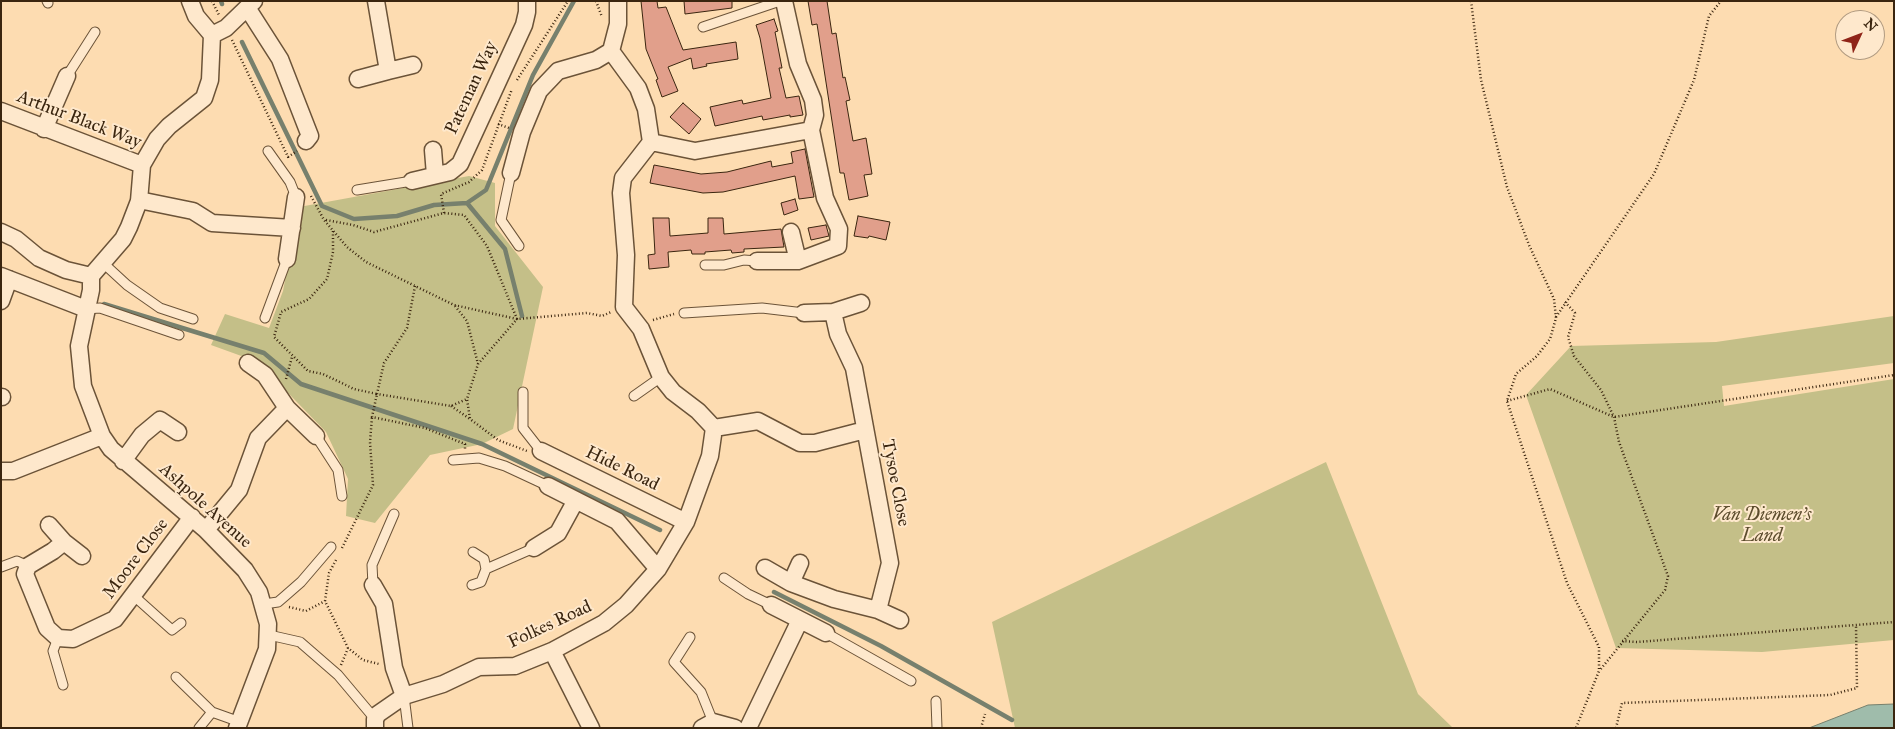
<!DOCTYPE html>
<html>
<head>
<meta charset="utf-8">
<style>
  body { margin:0 }
  #map { position:relative; width:1895px; height:729px; overflow:hidden; background:#fddcb1; font-family:"IM FELL Great Primer",serif }
  canvas { display:block }
  .frame { position:absolute; inset:0; border:2px solid #3a250f; pointer-events:none }
  .north { position:absolute; left:1835px; top:10px; width:50px; height:50px; box-sizing:border-box; background:#fee8cc; border:1px solid #b09a80; border-radius:50%; rotate:47deg; font-size:14px; font-weight:700; line-height:20px; text-align:center; color:#3a250f }
  .north::after { content:''; display:block; margin:auto; width:18px; height:22px; background:#8f2418; clip-path:polygon(50% 0,100% 100%,50% 72%,0 100%) }
</style>
</head>
<body>
<div id="map">
<canvas width="1895" height="729"></canvas>
<div class="frame"></div>
<div class="north">N</div>
</div>
<script>
const ctx = document.querySelector('canvas').getContext('2d');
ctx.lineJoin = 'round';
function fill(path, color) {
  ctx.fillStyle = color;
  ctx.fill(path, 'evenodd');
}
function shape(rows) {
  const path = new Path2D();
  for (const r of rows) {
    path.moveTo(r[0], r[1]);
    for (let i = 2; i < r.length; i += 2) path.lineTo(r[i], r[i + 1]);
  }
  return path;
}
function strokePath(path, color, width, dash) {
  ctx.strokeStyle = color;
  ctx.lineWidth = width;
  ctx.lineCap = dash ? 'butt' : 'round';
  ctx.setLineDash(dash || []);
  ctx.stroke(path);
}
function drawText(font, color, halo, rows, align = 'center') {
  ctx.font = font + ' "IM FELL Great Primer",serif';
  ctx.lineWidth = 4;
  ctx.setLineDash([]);
  ctx.textBaseline = 'middle';
  ctx.strokeStyle = halo;
  ctx.fillStyle = color;
  for (const [text, x, y, turn = 0] of rows) {
    ctx.save();
    ctx.translate(x, y);
    ctx.rotate((+turn || 0) * Math.PI / 180);
    ctx.textAlign = isNaN(turn) ? turn : align;
    if (halo) ctx.strokeText(text, 0, 0);
    ctx.fillText(text, 0, 0);
    ctx.restore();
  }
}
const green = shape([
  [469,176,495,183,495,226,543,287,513,429,482,444,430,455,375,523,346,516,348,479,326,432,258,362,211,345,225,314,269,328,283,291,299,207],
  [1894,316,1894,363,1722,386,1724,406,1894,379,1894,640,1762,652,1616,648,1526,395,1571,346,1716,342],
  [1326,462,1418,694,1453,728,1015,728,992,622]
]);
const water = shape([
  [1894,704,1894,728,1809,728,1868,705,1894,704]
]);
const stream = shape([
  [221,1,222,4],
  [242,42,322,206,354,219,397,216,434,205,467,203],
  [104,304,264,353,301,384,482,444,660,530],
  [522,316,505,249,467,203,486,190,533,75,574,1],
  [774,592,881,646,1012,720]
]);
const building = shape([
  [641,1,657,1,658,8,666,7,683,50,736,42,738,59,706,64,707,66,693,69,691,58,668,67,678,91,662,97,656,80,658,79,646,49,641,1],
  [684,1,732,1,732,8,685,14,684,1],
  [808,1,827,1,832,34,836,33,843,78,845,77,850,100,846,101,853,141,866,138,872,174,864,175,868,196,849,200,844,173,840,173,817,24,812,25,808,1],
  [774,19,778,31,775,32,782,68,779,68,786,98,799,96,803,115,790,117,790,115,763,120,762,116,715,126,710,107,742,100,743,104,771,98,760,38,756,25,774,19],
  [683,103,701,119,689,134,670,117,683,103],
  [805,149,814,197,799,199,795,176,723,192,703,193,650,183,654,165,701,174,727,172,771,161,772,167,793,163,791,152,805,149],
  [795,199,798,210,784,215,781,203,795,199],
  [858,216,890,222,886,240,869,236,868,238,854,236,858,216],
  [653,218,669,218,670,236,708,233,708,218,723,218,724,234,781,229,784,247,744,249,744,252,732,253,731,250,705,252,705,254,692,254,691,250,668,252,669,267,649,269,648,255,655,254,653,218],
  [826,225,829,236,811,240,808,228,826,225]
]);
const path = shape([
  [212,1,219,15],
  [596,1,602,17],
  [1471,1,1481,80,1507,187,1529,245,1554,299,1556,318,1550,339,1537,356,1516,374,1507,401,1567,583,1599,647,1599,671,1576,728],
  [232,40,289,159],
  [517,80,568,1],
  [498,124,509,128],
  [288,157,297,151],
  [311,196,324,220,347,247,366,262,454,305,517,319,587,313,602,316,611,312],
  [444,213,441,194,469,182,482,170,512,89],
  [326,220,353,225,374,232,444,213,464,215,487,246,517,319,478,364,467,399,470,419,498,440,527,451],
  [333,231,333,252,327,279,309,299,281,312,274,337,308,371,323,374,354,389,377,394,372,417,425,428,465,444,465,449],
  [415,286,407,328,384,363,377,394,451,406,467,399],
  [1565,302,1575,313,1568,337,1574,356,1601,390,1614,417,1619,442,1668,576,1665,590,1600,670],
  [455,306,467,321,478,364],
  [1556,317,1654,174,1694,80,1709,16,1721,1],
  [653,320,674,314],
  [286,379,292,357],
  [1507,401,1550,389,1614,417,1894,375],
  [451,406,470,419],
  [342,548,373,485,370,442,372,417],
  [336,560,329,573,325,601,348,648,363,660,379,664],
  [289,607,306,611,325,601],
  [1622,641,1637,642,1894,622],
  [341,665,348,648],
  [981,728,985,714],
  [1616,728,1622,703,1830,695,1857,688,1856,626]
]);
const service = shape([
  [47,1,48,3],
  [703,27,780,1],
  [67,76,95,32],
  [268,151,290,182,296,197],
  [511,173,501,220,519,246],
  [357,190,412,181],
  [102,262,127,285,160,308,193,319],
  [705,265,724,265,744,260,757,261],
  [86,309,100,308,179,335],
  [684,313,762,308,804,313],
  [265,318,287,259],
  [523,392,523,428,541,451],
  [634,396,661,377],
  [316,436,338,470,342,496],
  [453,460,479,458,505,466,548,486],
  [1,567,17,561,28,566],
  [486,569,534,548],
  [724,578,748,594,771,605],
  [373,585,372,565,394,514],
  [472,585,481,582,486,569,484,559,473,552],
  [134,596,172,630,181,623],
  [264,604,278,602,285,596,301,582,331,547],
  [826,633,911,681],
  [269,635,300,642,338,675,375,719],
  [690,637,674,662,701,692,713,722],
  [58,638,53,651,63,685],
  [176,677,212,712,240,722],
  [404,696,408,728],
  [936,701,937,728],
  [199,728,212,712]
]);
const minor = shape([
  [190,1,196,16,212,35],
  [618,1,618,24,611,51,638,88,646,109,651,142],
  [248,9,280,59,310,136,306,141],
  [388,71,413,65],
  [358,79,388,71,376,1],
  [1,111,142,165],
  [44,129,67,76],
  [433,150,435,175],
  [511,173,522,132,539,91,558,71,596,60,611,51],
  [412,181,450,172,460,164,524,25,527,12,527,1],
  [139,200,193,211,212,223,292,228],
  [1,232,16,239,39,258,66,270,91,276],
  [791,232,798,261],
  [287,259,296,197],
  [757,261,798,261,838,246,839,229,825,198,811,130,815,115,813,100,798,64,784,1],
  [1,276,86,309],
  [1,301,9,279],
  [833,312,838,334,854,368,890,563,878,610],
  [804,313,833,312,861,303],
  [248,363,265,375,287,408,316,436],
  [1,397,2,397],
  [714,428,698,411,673,392,661,377,641,329,624,307,626,255,621,193,623,178,651,142,695,151,811,130],
  [714,428,758,421,800,443,815,443,865,430],
  [541,451,686,522],
  [123,461,142,435,160,420,178,432],
  [1,471,13,471,102,436],
  [548,486,617,521,658,569],
  [49,525,64,542,82,556],
  [206,530,239,490,258,438,287,408],
  [64,542,53,551,28,566,25,574,47,628,58,638,73,639,115,619,192,517],
  [534,548,558,533,576,500],
  [765,568,791,583,834,599,878,610,900,620],
  [791,583,800,563],
  [373,585,384,604,394,668,404,696],
  [771,605,826,633],
  [552,651,591,728],
  [237,728,267,649,268,624,259,592,245,570,206,530,111,449,102,436,83,386,79,346,91,290,91,276,123,239,129,227,139,201,142,165,157,139,169,126,204,98,210,80,212,35,226,28,254,1],
  [375,728,375,719,378,714,404,696,443,684,479,667,515,666,552,651,604,623,626,605,658,569,686,522,710,456,714,428],
  [702,728,713,722,735,728],
  [748,728,800,620]
]);
const streetNames = [
  ["Pateman Way",472,88,-65],
  ["Arthur Black Way",79,120,21],
  ["Hide Road",622,469,26],
  ["Tysoe Close",895,483,79],
  ["Ashpole Avenue",205,506,42],
  ["Moore Close",136,559,-53],
  ["Folkes Road",550,625,-25]
];
const parkNames = [
  ["Van Diemen's",1762,516],
  ["Land",1762,537]
];
fill(green, '#c4bf88');
fill(water, '#9fbcab');
strokePath(water, '#77806d', 1);
strokePath(stream, '#77806d', 4.5);
fill(building, '#e19f8b');
strokePath(building, '#3a250f', 1);
strokePath(service, '#6b5338', 11);
strokePath(minor, '#6b5338', 19);
strokePath(path, '#3a250f', 2.5, [1, 2.5]);
strokePath(service, '#fee8cc', 9);
strokePath(minor, '#fee8cc', 16);
drawText('18px', '#3a250f', '#fee8cc', streetNames);
drawText('italic 18px', '#5c4c2d', '#fee8cc', parkNames);
</script>
</body>
</html>
